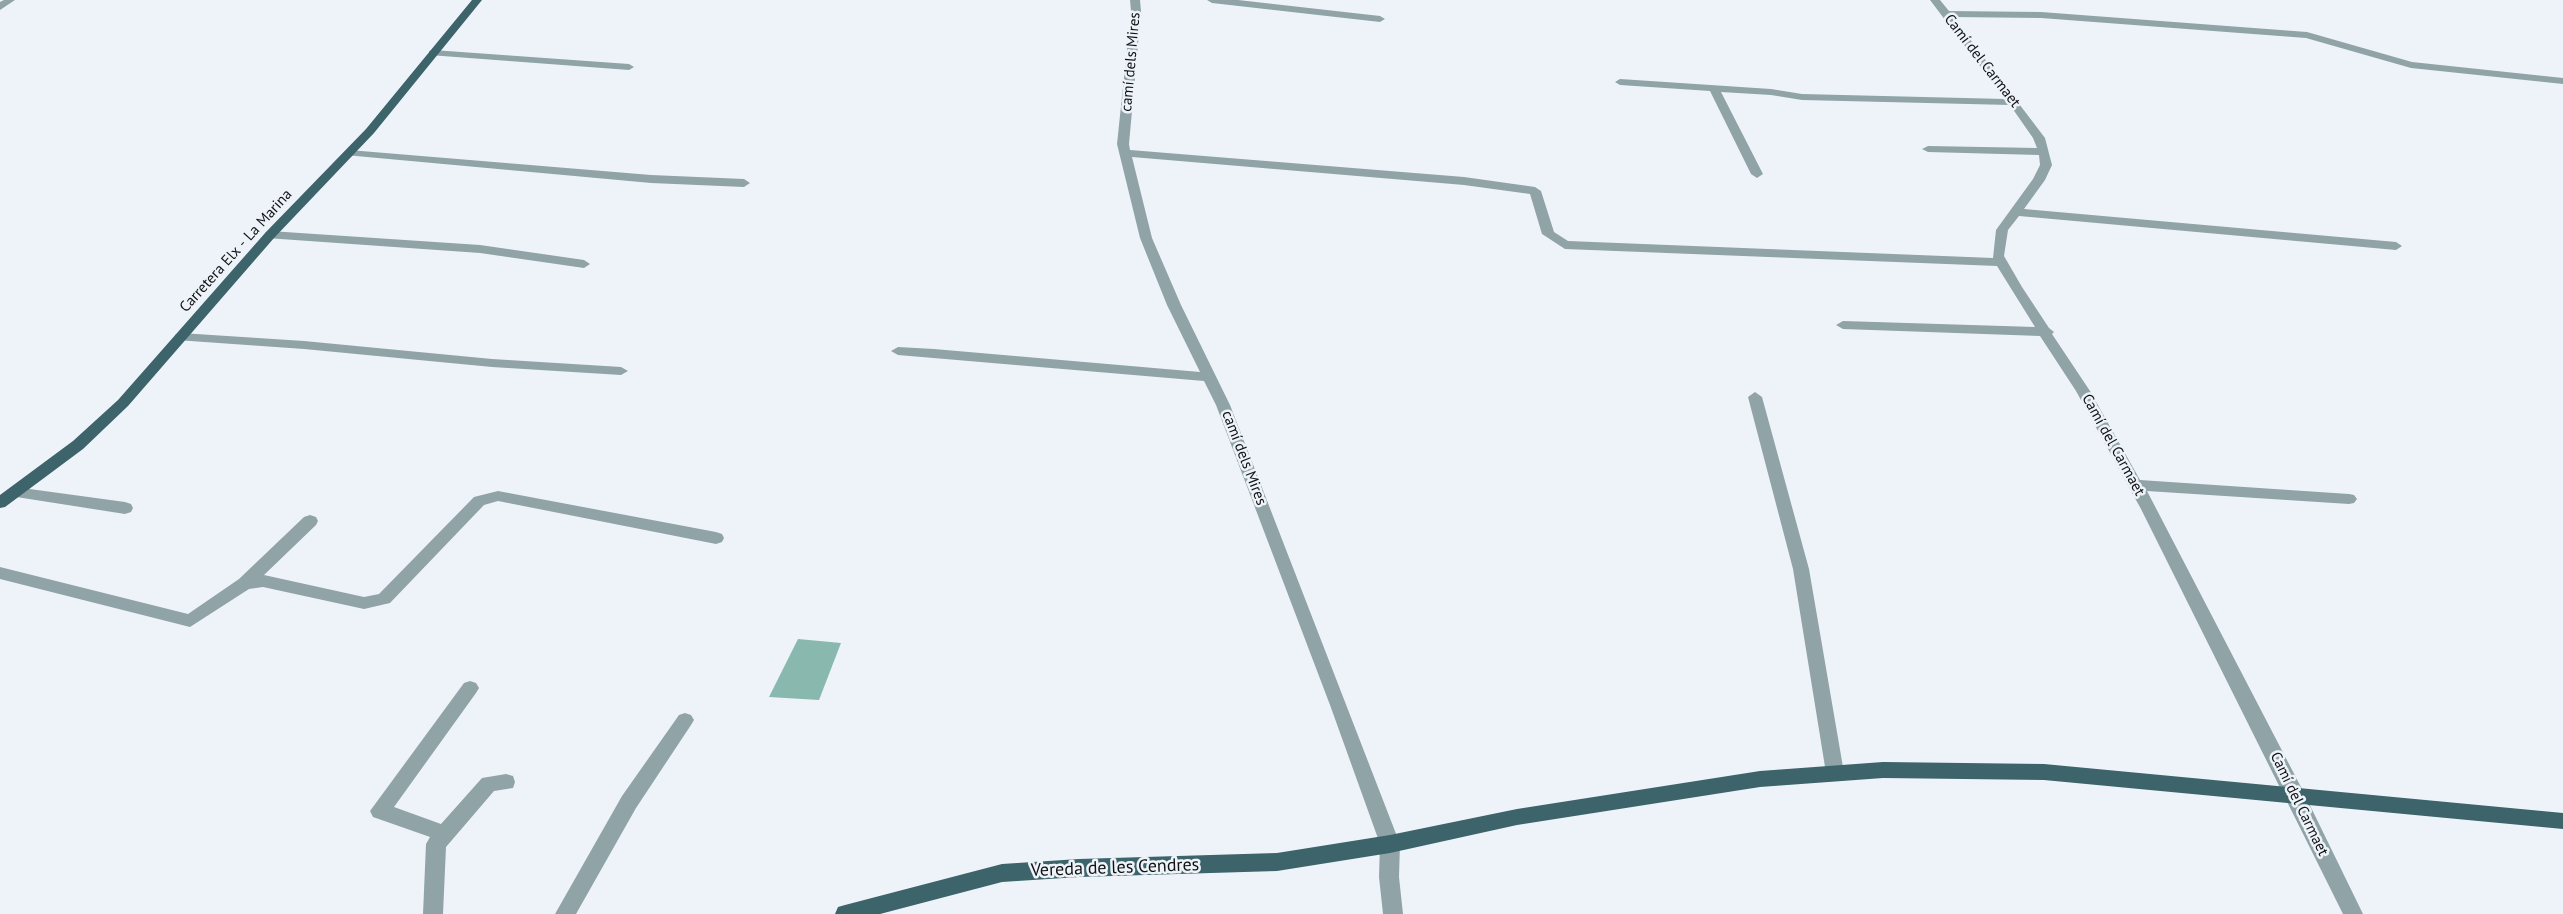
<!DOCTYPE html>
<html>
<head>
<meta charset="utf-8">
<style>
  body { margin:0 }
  canvas { display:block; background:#edf3f9 }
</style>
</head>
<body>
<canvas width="2563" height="914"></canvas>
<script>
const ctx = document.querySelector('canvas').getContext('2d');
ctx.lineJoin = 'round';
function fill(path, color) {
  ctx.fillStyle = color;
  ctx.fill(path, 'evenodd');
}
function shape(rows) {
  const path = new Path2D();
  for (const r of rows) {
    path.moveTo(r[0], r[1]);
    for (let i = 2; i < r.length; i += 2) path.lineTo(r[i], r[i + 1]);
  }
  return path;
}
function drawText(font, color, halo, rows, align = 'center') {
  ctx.font = font + ' "PT Sans",sans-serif';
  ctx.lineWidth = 5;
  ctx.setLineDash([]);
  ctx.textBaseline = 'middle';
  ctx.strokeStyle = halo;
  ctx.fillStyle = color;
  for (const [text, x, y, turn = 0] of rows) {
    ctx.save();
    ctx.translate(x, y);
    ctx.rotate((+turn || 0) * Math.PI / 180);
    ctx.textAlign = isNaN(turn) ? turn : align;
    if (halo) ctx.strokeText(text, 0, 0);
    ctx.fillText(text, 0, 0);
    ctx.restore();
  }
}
const water = shape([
  [798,639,841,643,819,700,769,697]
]);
const minor = shape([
  [4,0,15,0,0,10,0,2,4,0],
  [1130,0,1140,0,1141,11,1129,144,1130,150,1464,177,1535,187,1541,191,1554,232,1568,241,1993,258,1996,230,2033,179,2040,165,2039,155,1928,152,1922,149,1928,146,2037,148,2033,138,2010,105,1802,100,1771,95,1721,92,1763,174,1757,178,1751,174,1710,91,1620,85,1615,82,1620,79,1771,89,1802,94,2005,99,1930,0,1940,0,1949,11,2041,12,2307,32,2412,62,2563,78,2563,84,2411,68,2306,38,2041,18,1953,17,2045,138,2052,165,2045,180,2024,209,2396,242,2402,246,2396,250,2019,216,2008,230,2004,256,2022,287,2049,328,2054,332,2052,334,2090,391,2140,480,2349,494,2354,495,2357,499,2354,503,2349,504,2147,491,2302,789,2363,914,2343,914,2141,509,2076,391,2040,336,1843,329,1836,325,1843,321,2035,327,1997,266,1565,249,1542,234,1530,194,1464,185,1132,157,1152,238,1181,305,1230,405,1400,844,1399,877,1403,914,1383,914,1379,877,1380,844,1330,705,1216,405,1204,381,898,355,891,351,898,347,934,349,1200,372,1167,305,1140,238,1117,144,1131,11,1130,0],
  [1207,0,1238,0,1380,16,1385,19,1380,22,1212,3,1207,0],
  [433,50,629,64,634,67,629,70,429,55,429,51,433,50],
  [349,150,651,175,744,179,750,183,744,187,651,183,345,155,343,153,349,150],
  [270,231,480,245,584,260,590,264,584,268,480,253,266,238,264,235,266,232,270,231],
  [181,333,304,341,492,359,621,367,628,371,621,375,492,367,304,349,176,340,174,337,176,334,181,333],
  [1755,392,1762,397,1809,569,1844,773,1842,779,1835,781,1828,779,1826,773,1793,569,1748,397,1755,392],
  [15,487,125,502,131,504,133,508,131,512,125,514,10,496,7,492,10,488,15,487],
  [498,491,716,532,722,534,724,538,722,542,716,544,498,501,484,505,390,603,364,609,263,587,249,589,190,627,0,579,0,567,188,614,239,579,304,517,310,515,316,517,318,521,316,525,264,575,364,597,379,594,474,497,498,491],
  [470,681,476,683,479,688,476,693,394,807,441,824,482,778,506,774,513,776,515,782,513,788,494,791,446,847,443,914,423,914,426,844,430,837,373,817,370,811,464,683,470,681],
  [685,713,691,715,694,720,691,725,636,808,576,914,555,914,622,796,679,715,685,713]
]);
const major = shape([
  [472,0,482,0,374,133,274,238,128,406,83,449,5,507,0,508,0,495,73,441,118,400,266,232,366,129,472,0],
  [1883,762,2044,764,2563,813,2563,829,2044,780,1883,778,1760,787,1517,825,1390,853,1277,871,1079,877,1002,882,880,914,835,914,838,907,845,905,1002,864,1079,859,1277,853,1390,835,1517,809,1760,771,1883,762]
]);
const streetNames = [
  ["Camí del Carmaet",1982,61,52],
  ["camí dels Mires",1131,62,-85],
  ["Carretera Elx - La Marina",236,251,-48],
  ["Camí del Carmaet",2113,445,61],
  ["camí dels Mires",1244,458,69],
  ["Camí del Carmaet",2299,804,64]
];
const nearStreetnames = [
  ["Vereda de les Cendres",1115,868,-2]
];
fill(water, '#88b8ae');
fill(minor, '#90a4a8');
fill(major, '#3d636b');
drawText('15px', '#0f1113', '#edf3f9', streetNames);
drawText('18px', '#0f1113', '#edf3f9', nearStreetnames);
</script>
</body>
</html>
